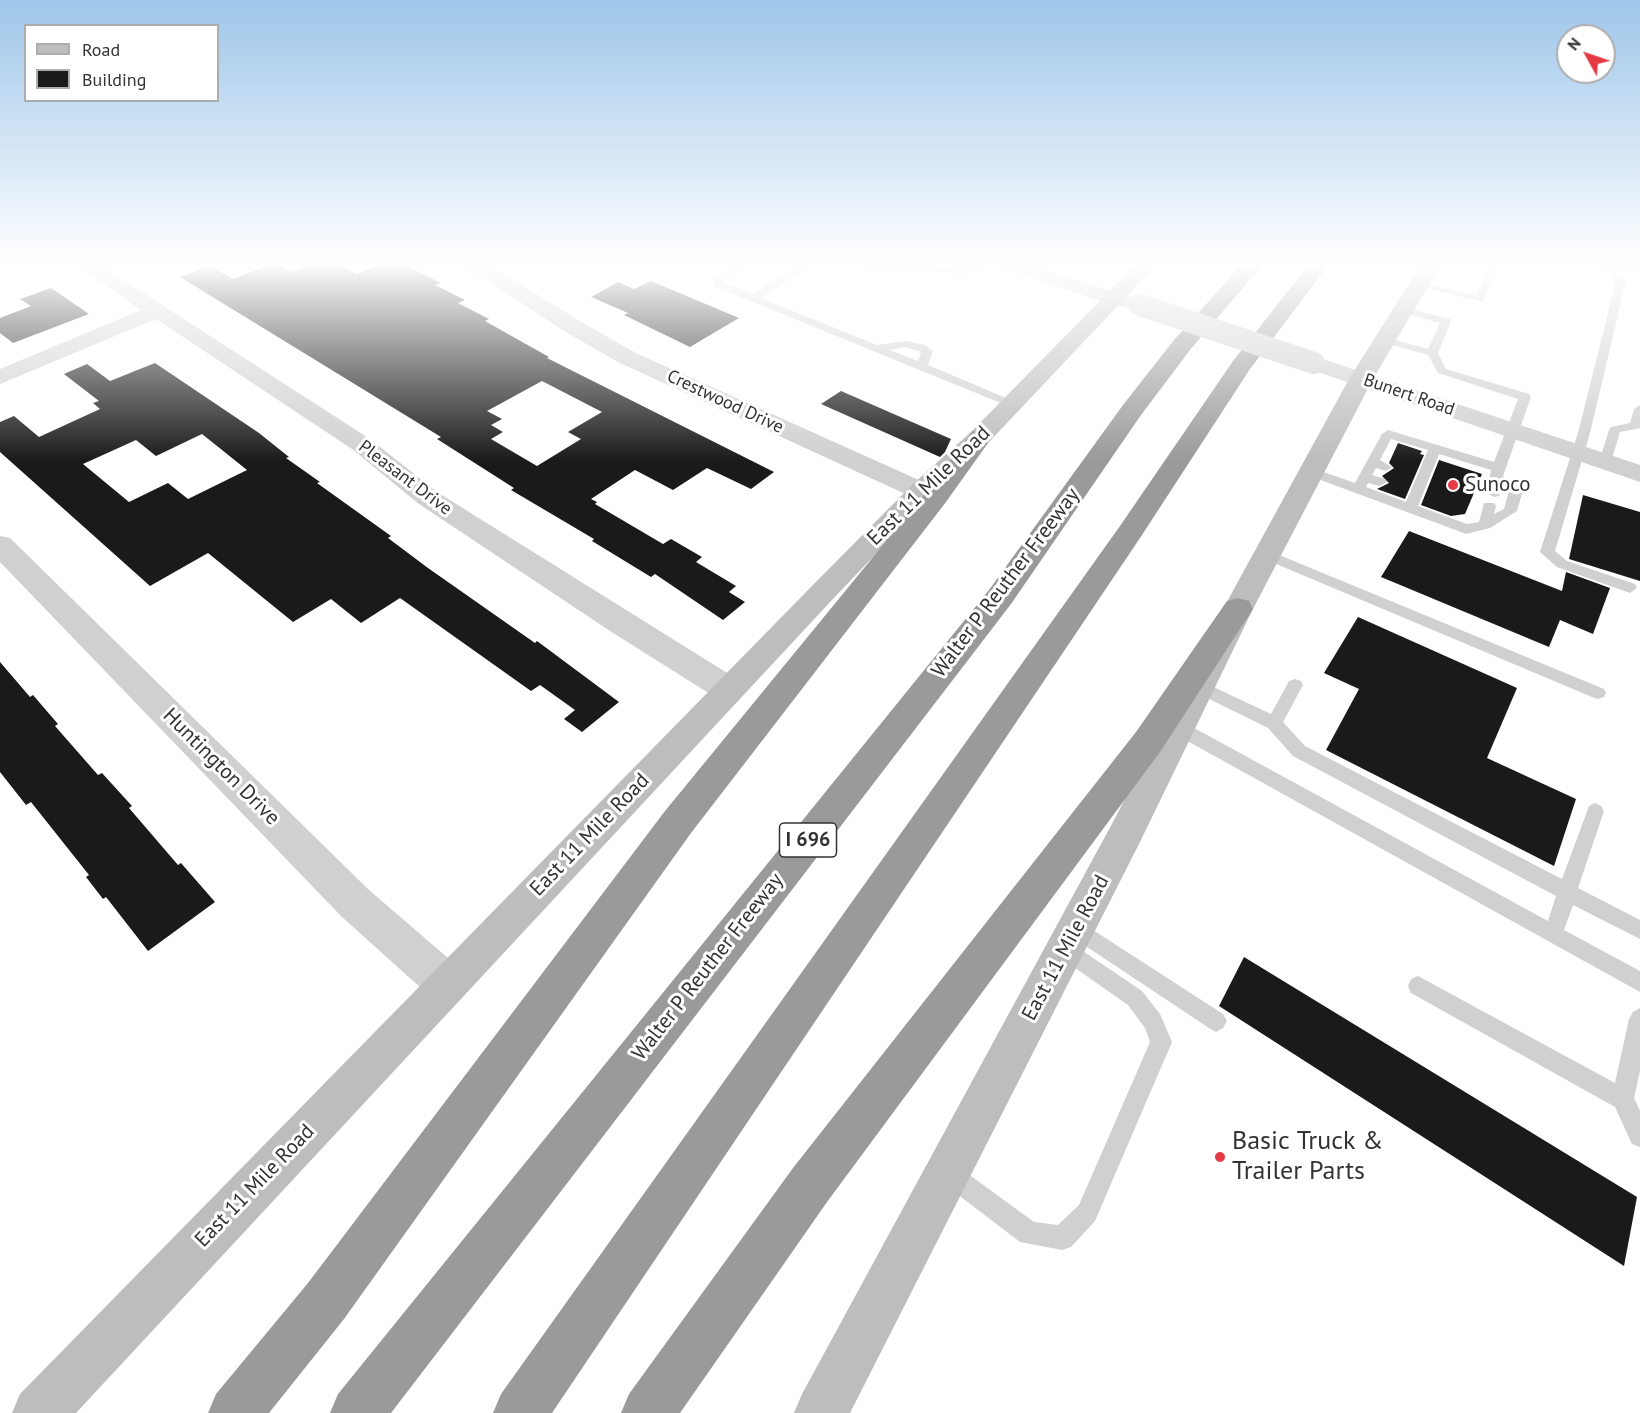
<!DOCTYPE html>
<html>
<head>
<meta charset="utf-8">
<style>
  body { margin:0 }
  #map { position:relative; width:1640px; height:1413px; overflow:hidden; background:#fff; font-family:"PT Sans",sans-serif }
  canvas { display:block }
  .legend { position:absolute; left:24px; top:24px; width:195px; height:78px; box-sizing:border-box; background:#fff; border:2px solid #adadad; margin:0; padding:8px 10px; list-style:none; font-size:18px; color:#333 }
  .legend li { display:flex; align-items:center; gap:12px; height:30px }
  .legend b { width:30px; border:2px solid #adadad }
  .north { position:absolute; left:1556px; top:24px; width:60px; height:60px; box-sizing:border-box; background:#fff; border:2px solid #adadad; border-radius:50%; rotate:310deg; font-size:16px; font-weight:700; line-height:24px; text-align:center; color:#333 }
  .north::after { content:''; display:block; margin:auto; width:21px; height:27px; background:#e63946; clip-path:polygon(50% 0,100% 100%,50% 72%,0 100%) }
</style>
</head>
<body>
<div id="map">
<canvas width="1640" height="1413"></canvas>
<ul class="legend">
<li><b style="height:8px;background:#bdbdbd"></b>Road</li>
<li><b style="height:16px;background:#1a1a1a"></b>Building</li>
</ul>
<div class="north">N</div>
</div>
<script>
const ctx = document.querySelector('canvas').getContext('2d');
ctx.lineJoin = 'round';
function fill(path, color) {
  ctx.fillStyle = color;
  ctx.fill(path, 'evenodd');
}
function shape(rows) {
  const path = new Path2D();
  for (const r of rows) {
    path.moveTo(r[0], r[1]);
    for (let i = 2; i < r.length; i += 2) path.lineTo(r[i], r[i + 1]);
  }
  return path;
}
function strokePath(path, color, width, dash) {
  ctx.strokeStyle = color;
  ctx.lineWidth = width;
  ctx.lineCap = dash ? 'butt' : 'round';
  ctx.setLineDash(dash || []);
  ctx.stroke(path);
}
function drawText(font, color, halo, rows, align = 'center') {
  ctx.font = font + ' "PT Sans",sans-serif';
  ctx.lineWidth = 6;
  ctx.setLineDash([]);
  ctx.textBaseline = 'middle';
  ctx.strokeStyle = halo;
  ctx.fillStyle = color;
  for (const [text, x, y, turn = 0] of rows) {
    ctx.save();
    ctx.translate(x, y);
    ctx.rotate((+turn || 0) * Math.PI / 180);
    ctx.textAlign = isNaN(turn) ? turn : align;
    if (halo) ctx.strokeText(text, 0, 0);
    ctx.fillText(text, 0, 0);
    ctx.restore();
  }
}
const building = shape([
  [274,263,293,272,317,263,336,263,357,274,383,263,401,263,441,283,435,285,465,300,458,303,489,319,485,321,549,357,547,358,774,472,751,489,707,468,673,490,635,470,591,499,597,502,595,504,663,544,671,539,702,557,696,562,736,586,729,592,745,602,723,620,655,574,651,577,592,541,594,539,511,490,514,488,437,439,441,437,180,277,210,266,233,279],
  [542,381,602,412,568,432,581,439,537,466,491,439,503,432,491,425,502,419,487,411],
  [651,281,689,297,739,318,690,347,624,315,628,313,591,297,618,282,634,289],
  [51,288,89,314,13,343,0,333,0,318,31,306,20,299],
  [155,363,259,433,289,457,286,458,320,482,317,483,391,536,388,538,428,568,535,643,537,641,619,702,582,732,564,719,575,710,540,685,531,691,400,598,361,623,331,599,293,622,208,553,150,586,0,452,0,422,14,416,39,437,100,409,93,403,99,401,64,374,87,364,110,381],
  [202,434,247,470,188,499,168,483,129,502,83,464,136,440,156,456],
  [841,391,951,439,945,452,940,457,821,404],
  [1398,443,1422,451,1420,454,1424,455,1405,499,1377,489,1389,483,1382,476,1394,468,1389,463],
  [1439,460,1482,474,1465,514,1451,516,1421,505],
  [1583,495,1640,512,1640,581,1569,559],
  [1409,531,1562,591,1566,572,1610,588,1593,634,1560,620,1549,647,1381,577],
  [1358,617,1517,688,1487,758,1576,799,1554,866,1326,750,1359,689,1324,673],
  [0,662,30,697,33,695,58,724,55,726,98,775,102,773,132,806,129,808,178,865,181,863,215,902,148,951,106,897,103,899,86,877,89,875,31,802,26,805,0,772],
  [1244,957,1637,1197,1624,1266,1219,1006]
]);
const service = shape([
  [735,263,746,263,723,282,752,294,803,263,815,263,761,298,877,345,906,341,925,345,933,351,928,365,1018,403,1016,406,1008,406,716,287,713,282,714,280,735,263],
  [906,347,921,352,918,361,890,350,906,347],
  [838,263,881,263,950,268,967,268,979,263,992,263,968,274,843,266,838,263],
  [1039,263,1051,263,1036,273,1028,273,1028,269,1039,263],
  [1491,263,1501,263,1483,302,1413,285,1418,282,1476,296,1491,263],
  [1585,263,1640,265,1640,271,1618,270,1626,281,1590,433,1555,551,1567,561,1635,584,1637,588,1630,593,1557,567,1540,552,1578,433,1616,281,1607,269,1585,263],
  [1403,307,1450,319,1451,321,1438,353,1446,369,1529,394,1531,397,1503,476,1523,490,1517,511,1490,528,1466,534,1461,532,1307,475,1305,472,1312,468,1355,483,1382,434,1388,430,1494,462,1518,399,1438,373,1428,355,1381,342,1381,338,1385,337,1428,349,1440,323,1399,312,1399,308,1403,307],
  [1391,439,1428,450,1406,502,1366,487,1368,483,1380,486,1387,482,1385,479,1372,475,1376,468,1386,471,1392,467,1380,460,1391,439],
  [1439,454,1491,470,1487,493,1494,497,1499,496,1502,487,1509,491,1504,509,1494,514,1496,506,1494,503,1484,503,1479,522,1467,524,1418,506,1439,454],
  [1640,405,1640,428,1620,432,1611,462,1605,466,1600,465,1599,462,1609,430,1611,427,1630,423,1634,409,1640,405],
  [1267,550,1604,689,1606,693,1604,697,1598,699,1592,697,1262,558,1260,555,1262,552,1267,550],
  [1295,679,1301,681,1303,685,1283,722,1305,746,1562,879,1589,806,1595,803,1601,806,1604,811,1578,888,1640,920,1640,939,1573,905,1564,930,1640,971,1640,992,1173,733,1171,728,1173,723,1179,721,1185,723,1548,921,1556,896,1293,756,1268,728,1193,691,1191,687,1193,683,1199,681,1205,683,1271,714,1289,681,1295,679],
  [1076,919,1223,1014,1227,1021,1223,1028,1216,1032,1209,1028,1069,935,1066,928,1069,921,1076,919],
  [1065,939,1142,991,1160,1014,1172,1042,1095,1221,1071,1247,1062,1250,1020,1242,940,1181,936,1173,940,1165,948,1161,956,1165,1034,1222,1058,1225,1079,1205,1150,1042,1145,1028,1128,1005,1058,956,1055,949,1058,942,1065,939],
  [1418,976,1615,1083,1629,1019,1633,1012,1640,1008,1640,1071,1634,1098,1640,1111,1640,1147,1632,1144,1615,1107,1411,993,1408,986,1411,979,1418,976]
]);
const minor = shape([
  [74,263,97,263,370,439,437,492,740,681,745,690,740,699,729,702,718,699,610,631,419,504,352,449,156,319,0,384,0,369,141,310,74,263],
  [464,263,487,263,583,323,636,353,930,485,934,491,930,497,921,499,912,497,620,363,567,333,467,267,464,263],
  [997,263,1026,263,1119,294,1147,301,1151,305,1147,309,1140,311,1106,303,1000,267,997,263],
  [1314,356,1640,465,1640,482,1306,368,1303,363,1306,358,1314,356],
  [0,536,10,538,369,890,462,970,468,984,462,998,447,1004,432,998,341,916,0,562,0,536]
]);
const secondary = shape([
  [1137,263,1158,263,990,441,930,497,831,601,76,1413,12,1413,20,1394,811,587,912,485,972,431,1137,263],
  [1422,263,1442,263,1373,379,1253,609,1139,844,850,1413,794,1413,802,1394,1113,822,1223,609,1349,379,1422,263]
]);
const motorway = shape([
  [1243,263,1264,263,1190,350,1141,415,1011,604,391,1413,330,1413,338,1394,989,590,1123,405,1174,340,1243,263],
  [1310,263,1330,263,1250,369,1140,538,552,1413,493,1413,501,1394,1120,526,1233,361,1310,263],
  [981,429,990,431,993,436,946,502,691,833,344,1319,269,1413,208,1413,216,1394,308,1283,665,811,928,490,972,431,981,429],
  [1238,598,1249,601,1253,609,1160,752,827,1202,680,1413,621,1413,629,1394,793,1168,1136,732,1227,601,1238,598]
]);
const minorBridge = shape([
  [1140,305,1314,363]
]);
const markers = [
  [1453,485,6,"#e63946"],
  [1220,1157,6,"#e63946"]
];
const farStreetnames = [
  ["Bunert Road",1409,395,19],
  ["Crestwood Drive",725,402,25],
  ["Pleasant Drive",405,478,37]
];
const shields = [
  [808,840,57]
];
const shieldNames = [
  ["I 696",808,840]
];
const poiNames = [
  ["Sunoco",1465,485]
];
const streetNames = [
  ["East 11 Mile Road",929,486,-44],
  ["Walter P Reuther Freeway",1006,583,-53],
  ["Huntington Drive",221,767,45],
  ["East 11 Mile Road",590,835,-46],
  ["East 11 Mile Road",1066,948,-62],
  ["Walter P Reuther Freeway",708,967,-52],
  ["East 11 Mile Road",255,1186,-46]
];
const nearPoinames = [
  ["Basic Truck &",1232,1142],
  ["Trailer Parts",1232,1172]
];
fill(building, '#1a1a1a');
fill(service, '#d0d0d0');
fill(minor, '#d0d0d0');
fill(secondary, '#bdbdbd');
fill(motorway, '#9a9a9a');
strokePath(minorBridge, '#d0d0d0', 22);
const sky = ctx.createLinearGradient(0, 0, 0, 461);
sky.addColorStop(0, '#9ec6ea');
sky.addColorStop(0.57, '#fff');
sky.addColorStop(1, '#ffffff00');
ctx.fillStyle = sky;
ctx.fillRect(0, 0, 1640, 461);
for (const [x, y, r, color] of markers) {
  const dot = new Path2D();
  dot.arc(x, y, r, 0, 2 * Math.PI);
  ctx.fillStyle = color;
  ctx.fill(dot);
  strokePath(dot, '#fff', 2);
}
drawText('18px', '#333', '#fff', farStreetnames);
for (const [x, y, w] of shields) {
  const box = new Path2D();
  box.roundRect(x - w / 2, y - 17, w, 34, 4.5);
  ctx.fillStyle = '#fff';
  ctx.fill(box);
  strokePath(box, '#333', 1.5);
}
drawText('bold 20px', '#333', null, shieldNames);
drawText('21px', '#333', '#fff', poiNames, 'left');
drawText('21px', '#333', '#fff', streetNames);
drawText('26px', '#333', '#fff', nearPoinames, 'left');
</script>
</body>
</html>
